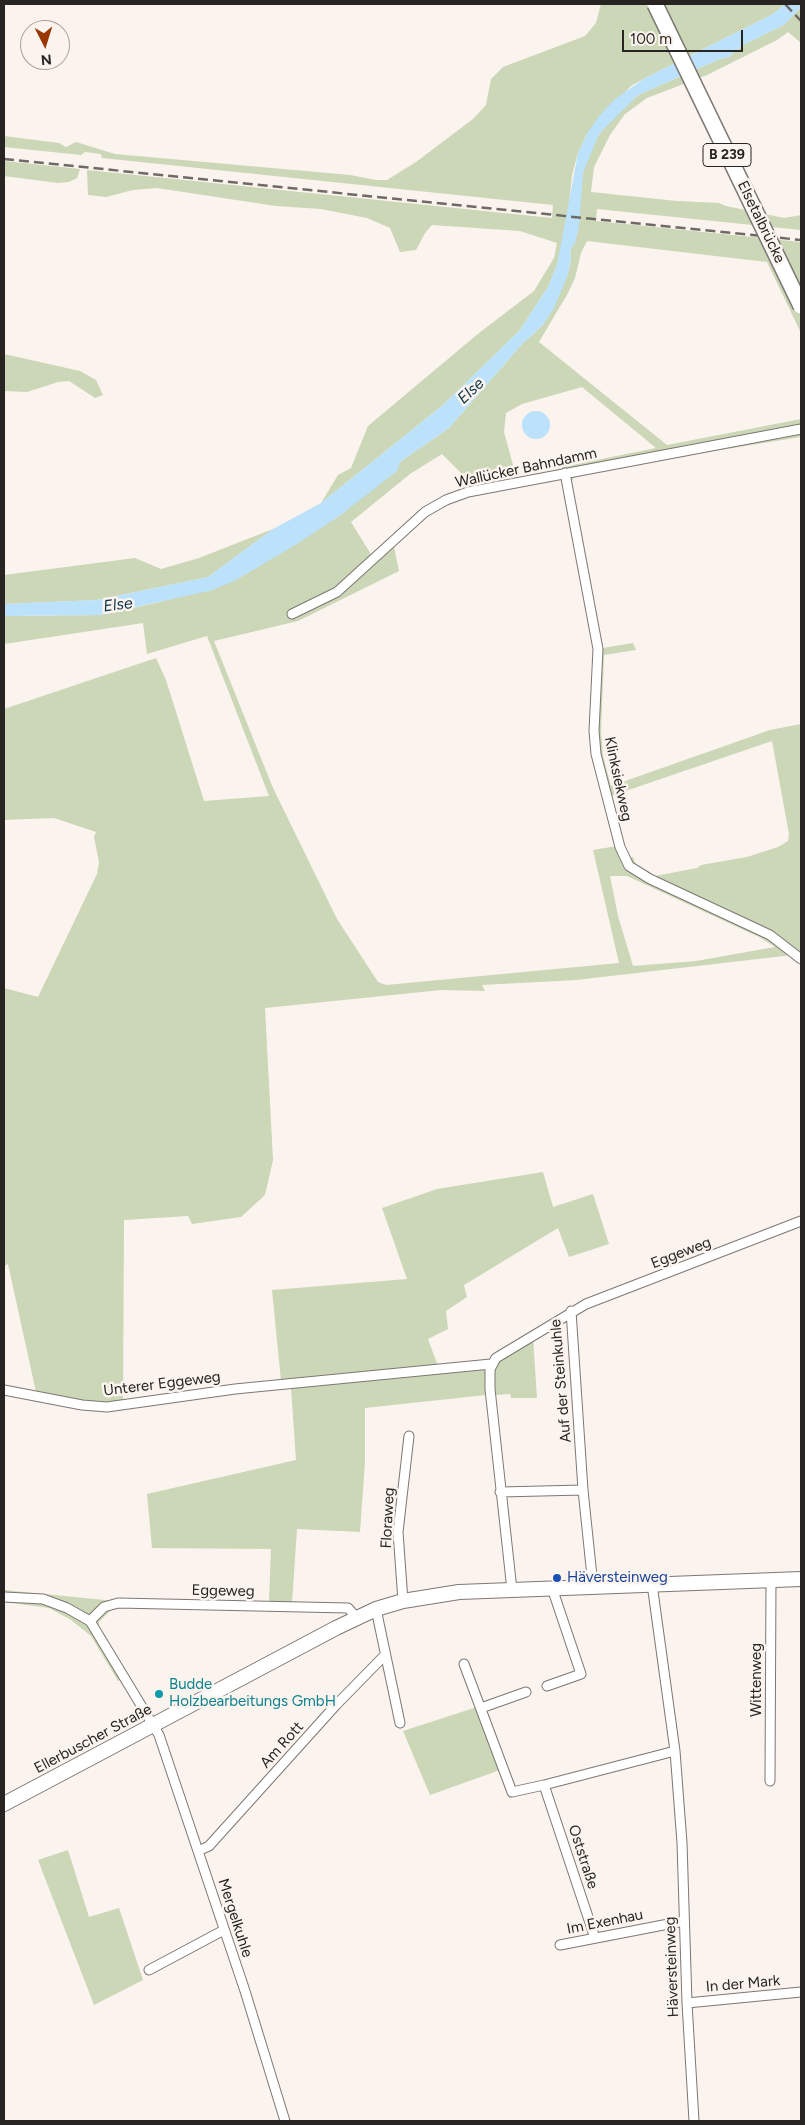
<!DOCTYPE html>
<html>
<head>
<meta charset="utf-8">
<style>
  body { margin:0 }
  #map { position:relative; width:805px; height:2125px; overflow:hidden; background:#fbf3ee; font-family:Figtree,sans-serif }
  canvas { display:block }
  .frame { position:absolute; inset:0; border:5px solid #272422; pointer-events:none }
  .north { position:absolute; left:20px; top:20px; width:50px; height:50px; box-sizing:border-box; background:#fbf3ee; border:1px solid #a6a09c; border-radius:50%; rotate:175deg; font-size:14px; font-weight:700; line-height:20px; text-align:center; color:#272422 }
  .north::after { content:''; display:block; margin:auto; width:18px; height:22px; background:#9a3601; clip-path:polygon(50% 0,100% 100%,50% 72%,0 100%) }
  .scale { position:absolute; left:622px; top:30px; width:121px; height:22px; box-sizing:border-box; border:2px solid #272422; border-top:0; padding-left:6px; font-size:15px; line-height:18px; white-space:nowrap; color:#272422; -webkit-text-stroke:4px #fbf3ee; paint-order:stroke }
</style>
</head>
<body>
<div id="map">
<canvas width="805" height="2125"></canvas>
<div class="frame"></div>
<div class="north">N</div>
<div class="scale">100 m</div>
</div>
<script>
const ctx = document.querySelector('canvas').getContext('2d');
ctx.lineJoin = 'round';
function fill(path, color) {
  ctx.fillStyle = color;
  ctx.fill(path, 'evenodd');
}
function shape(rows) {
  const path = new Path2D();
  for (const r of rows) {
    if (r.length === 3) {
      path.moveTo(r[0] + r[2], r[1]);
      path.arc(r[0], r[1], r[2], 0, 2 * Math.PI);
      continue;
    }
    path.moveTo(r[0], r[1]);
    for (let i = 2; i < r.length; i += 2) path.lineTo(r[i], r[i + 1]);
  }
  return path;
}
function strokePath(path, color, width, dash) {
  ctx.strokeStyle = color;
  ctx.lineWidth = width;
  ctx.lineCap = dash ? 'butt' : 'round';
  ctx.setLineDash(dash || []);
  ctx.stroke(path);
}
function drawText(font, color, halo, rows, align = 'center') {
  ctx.font = font + ' Figtree,sans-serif';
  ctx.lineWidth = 5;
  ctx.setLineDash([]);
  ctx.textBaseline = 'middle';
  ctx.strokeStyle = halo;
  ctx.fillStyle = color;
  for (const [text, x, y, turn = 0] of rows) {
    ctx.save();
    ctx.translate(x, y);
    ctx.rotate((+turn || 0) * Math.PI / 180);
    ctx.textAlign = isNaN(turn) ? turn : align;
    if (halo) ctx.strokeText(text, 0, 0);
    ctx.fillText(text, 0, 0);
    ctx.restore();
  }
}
const green = shape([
  [601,4,785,4,773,14,645,78,631,86,588,132,578,153,572,175,567,223,557,265,548,287,520,330,443,405,321,503,338,475,351,468,368,426,479,333,534,291,554,258,557,243,520,231,432,225,425,233,416,250,400,252,390,228,367,218,321,209,276,206,157,188,133,190,106,197,88,195,87,170,552,218,553,205,102,158,101,154,85,152,81,155,4,147,4,136,59,143,66,147,76,142,115,154,350,175,376,180,387,180,416,162,473,119,486,105,491,79,503,67,585,36,596,23],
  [801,7,801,43,788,32,777,40,707,75,647,98,625,114,610,135,594,167,591,192,677,201,719,203,726,206,784,218,801,215,801,230,597,209,596,221,801,242,801,333,767,262,587,241,581,253,575,278,568,293,539,342,667,445,801,419,801,437,578,473,570,483,603,648,633,643,636,650,604,655,601,731,603,756,611,786,770,730,801,724,801,954,576,980,482,985,485,991,441,990,265,1008,273,1160,265,1195,241,1217,192,1224,188,1216,124,1220,123,1401,281,1381,272,1290,407,1279,382,1208,437,1189,543,1172,553,1207,593,1194,609,1244,569,1257,558,1228,464,1285,467,1297,446,1311,448,1329,428,1339,438,1366,488,1359,486,1395,365,1408,365,1462,360,1532,297,1529,292,1603,269,1602,271,1549,152,1548,147,1494,296,1460,291,1388,237,1392,121,1409,36,1392,8,1264,4,1266,4,988,38,997,97,874,99,862,94,837,96,832,54,818,4,820,4,709,156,658,166,680,204,801,269,796,207,636,147,654,143,623,4,644,4,616,100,615,160,602,236,580,342,514,400,462,449,428,522,344,543,325,567,277,571,259,570,250,575,243,583,173,588,157,599,134,611,121,638,95,720,59,729,57,743,45,784,25],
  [582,387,656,448,562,467,597,649,594,754,605,798,772,741,789,834,788,841,778,847,747,857,701,865,697,868,650,877,638,869,633,857,623,859,617,846,593,850,619,963,386,985,378,982,337,919,273,788,214,641,298,621,399,571,393,542,372,556,351,522,410,474,442,454,473,485,516,476,504,432,506,413,522,404],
  [610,876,627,876,759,937,775,947,696,961,633,966,618,916],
  [4,161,80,169,77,178,69,182,58,183,4,176],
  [4,354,80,371,96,380,103,395,95,398,69,381,58,382,27,392,4,391],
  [273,529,208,577,97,600,4,604,4,575,135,558,161,569,199,558],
  [533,1337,537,1398,511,1398,510,1394,496,1395,493,1388,492,1376,496,1361],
  [4,1590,115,1601,112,1609,99,1622,99,1629,127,1676,118,1681,91,1636,71,1620,49,1608,4,1602],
  [477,1707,500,1770,430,1795,403,1731],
  [68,1850,89,1917,119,1908,143,1980,94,2005,38,1860]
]);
const water = shape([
  [785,4,801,4,801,7,784,25,743,45,729,57,720,59,638,95,599,134,583,173,579,227,575,243,570,250,571,259,567,277,554,308,543,325,522,344,449,428,400,462,397,471,342,514,297,544,236,580,213,590,100,615,4,616,4,604,97,600,208,577,273,529,321,503,443,405,520,330,548,287,557,265,578,153,588,132,599,116,615,99,645,78,773,14],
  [536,425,14]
]);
const street = shape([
  [565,473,598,649,594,731,596,754,620,847,629,866,650,879,770,935,801,959],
  [292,614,337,592,425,512,446,500,468,492,801,429],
  [571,1311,583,1490,593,1586],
  [4,1390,82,1405,107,1407,235,1389,491,1364],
  [500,1492,583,1490],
  [652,1584,675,1751,682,1843,687,2003,694,2121],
  [512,1590,490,1389,490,1369,496,1358,586,1304,801,1221],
  [4,1597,43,1599,67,1608,90,1621,159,1735,245,1991,285,2121],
  [403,1601,398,1532,409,1436],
  [376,1609,400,1723],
  [90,1621,104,1607,118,1603,348,1608,357,1618],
  [464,1664,512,1792,544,1785,595,1938],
  [547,1686,581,1674,552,1588],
  [481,1708,526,1692],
  [770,1781,771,1580],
  [544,1785,675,1751],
  [198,1851,209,1846,336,1705,385,1655],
  [560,1945,684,1921],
  [149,1970,224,1930],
  [687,2003,801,1992]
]);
const secondary = shape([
  [4,1804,336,1628,376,1609,403,1601,459,1592,801,1579]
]);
const rail = shape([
  [785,4,801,21],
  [4,159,801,240]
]);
const primaryBridge = shape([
  [655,4,801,306]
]);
const markers = [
  [557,1578,5,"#1a4fb4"],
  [159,1694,5,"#0f9aa8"]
];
const shields = [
  [727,155,48]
];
const shieldNames = [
  ["B 239",727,155]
];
const streetNames = [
  ["Elsetalbrücke",761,222,64],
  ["Wallücker Bahndamm",526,468,-12],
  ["Klinksiekweg",618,779,78],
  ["Eggeweg",681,1253,-21],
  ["Auf der Steinkuhle",561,1381,-95],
  ["Unterer Eggeweg",162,1384,-7],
  ["Floraweg",388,1518,-87],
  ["Eggeweg",223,1591,1],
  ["Wittenweg",757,1680,-90],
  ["Ellerbuscher Straße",93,1739,-28],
  ["Am Rott",282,1745,-48],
  ["Oststraße",583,1857,72],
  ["Mergelkuhle",235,1918,72],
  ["Im Exenhau",605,1922,-11],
  ["Häversteinweg",672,1967,-92],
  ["In der Mark",743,1984,-5]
];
const transitNames = [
  ["Häversteinweg",567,1578]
];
const cultureNames = [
  ["Budde",169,1685],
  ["Holzbearbeitungs GmbH",169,1702]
];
const waterNames = [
  ["Else",471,391,-43],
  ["Else",118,605,-7]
];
fill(green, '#cbd7b6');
fill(water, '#bbe1fb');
strokePath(street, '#7e7773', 11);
strokePath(secondary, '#7e7773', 16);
strokePath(street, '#fff', 9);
strokePath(secondary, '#fff', 14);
strokePath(rail, '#6f6a67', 2.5, [10, 5]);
strokePath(primaryBridge, '#7e7773', 18, []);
strokePath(primaryBridge, '#fff', 15);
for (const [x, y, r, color] of markers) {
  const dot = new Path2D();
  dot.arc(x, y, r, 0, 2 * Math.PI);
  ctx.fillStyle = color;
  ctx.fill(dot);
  strokePath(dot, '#fbf3ee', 2);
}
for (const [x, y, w] of shields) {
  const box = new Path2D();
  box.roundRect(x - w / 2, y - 11.5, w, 23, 4);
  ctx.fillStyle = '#fbf3ee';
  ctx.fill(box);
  strokePath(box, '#272422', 1);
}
drawText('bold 14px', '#272422', null, shieldNames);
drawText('15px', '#272422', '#fbf3ee', streetNames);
drawText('15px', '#164399', '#fbf3ee', transitNames, 'left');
drawText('15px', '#0d838f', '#fbf3ee', cultureNames, 'left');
drawText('italic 16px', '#0d344a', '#fbf3ee', waterNames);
</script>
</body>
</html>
